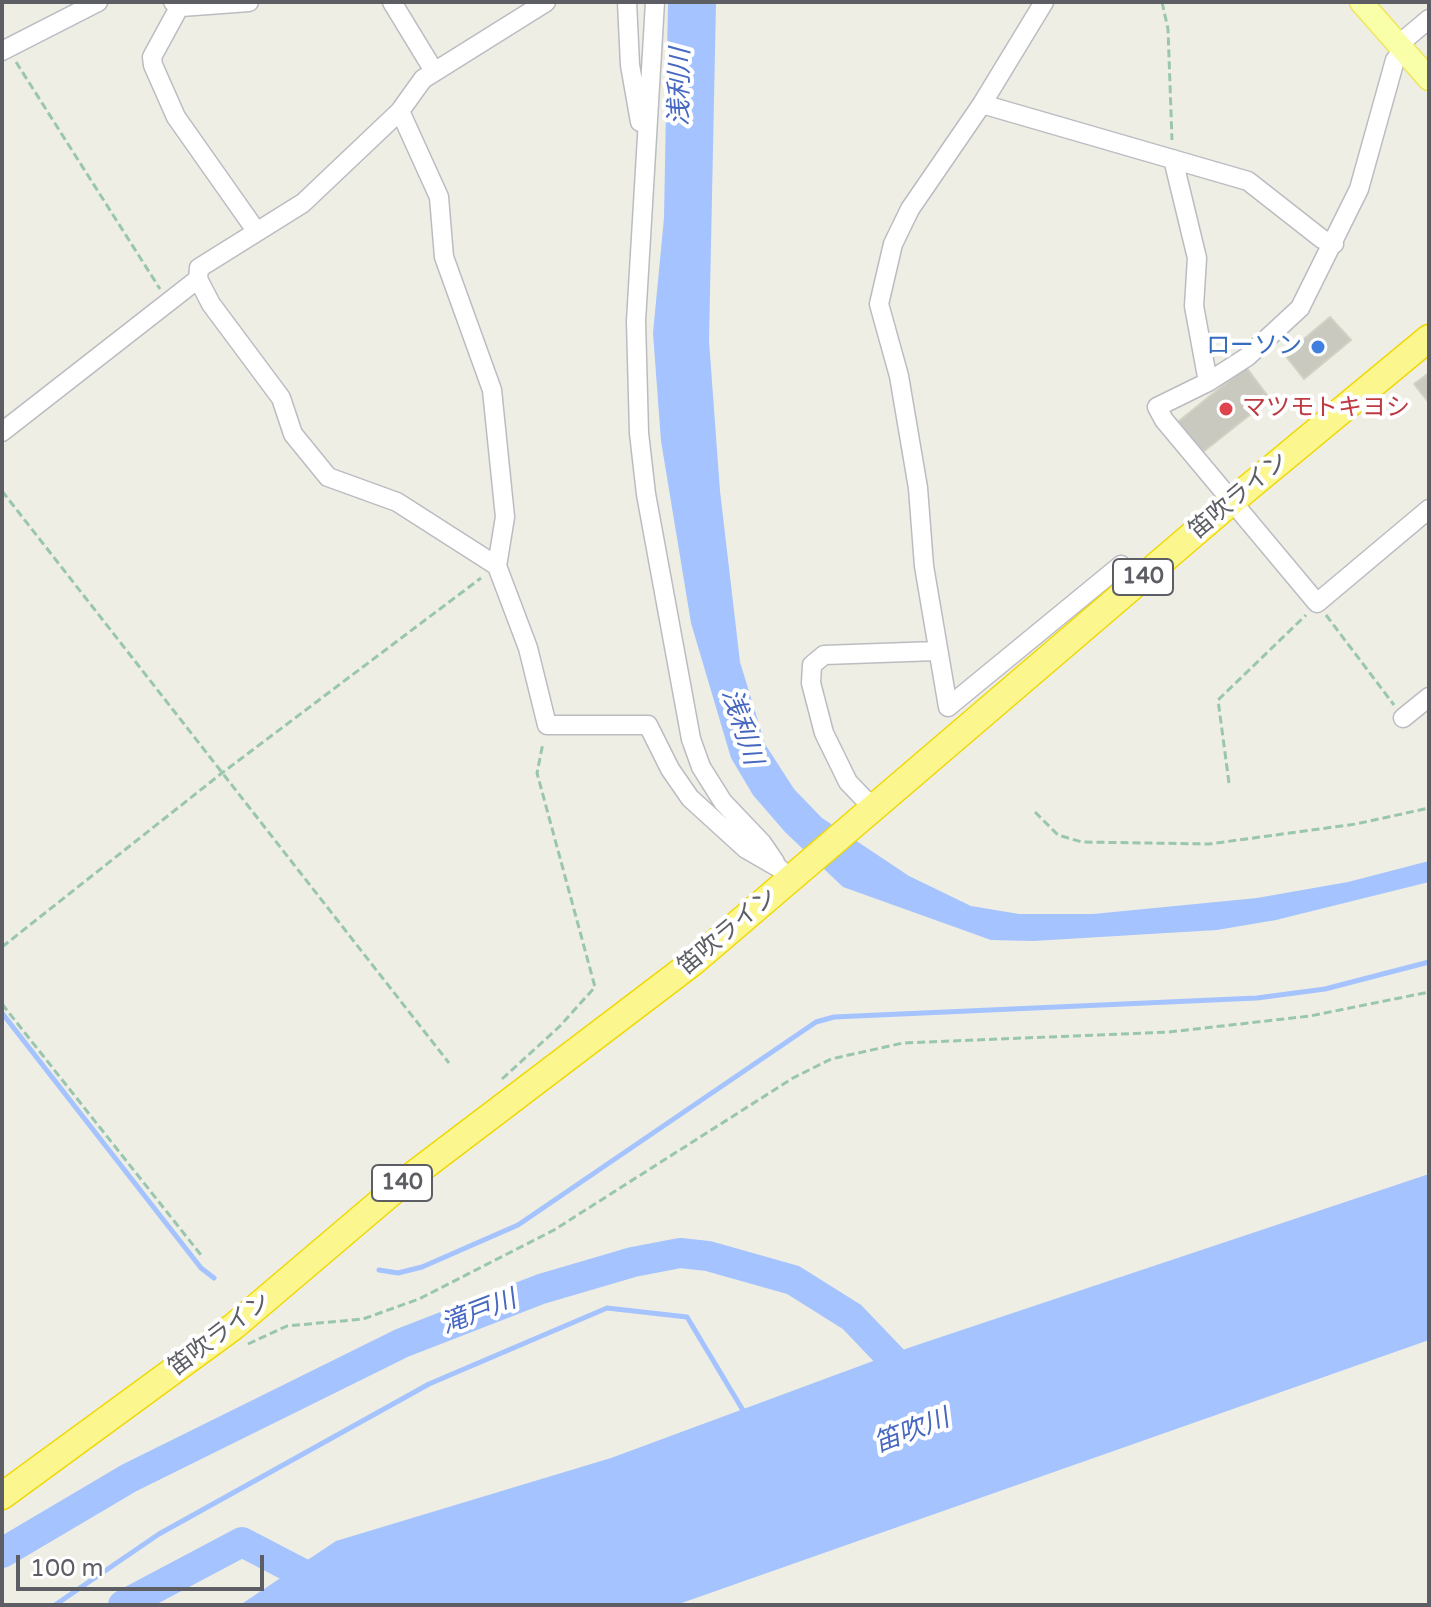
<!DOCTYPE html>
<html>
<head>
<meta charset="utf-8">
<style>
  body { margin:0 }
  #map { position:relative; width:1431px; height:1607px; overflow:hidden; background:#eeeee4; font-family:"Varela Round",sans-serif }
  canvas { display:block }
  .frame { position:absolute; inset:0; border:4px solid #5c5e64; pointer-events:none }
  .scale { position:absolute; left:16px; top:1555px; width:248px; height:36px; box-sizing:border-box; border:4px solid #5c5e64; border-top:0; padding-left:10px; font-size:24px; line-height:28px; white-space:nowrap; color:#5c5e64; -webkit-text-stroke:6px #fff; paint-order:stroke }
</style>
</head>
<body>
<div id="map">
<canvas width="1431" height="1607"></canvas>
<div class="frame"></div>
<div class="scale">100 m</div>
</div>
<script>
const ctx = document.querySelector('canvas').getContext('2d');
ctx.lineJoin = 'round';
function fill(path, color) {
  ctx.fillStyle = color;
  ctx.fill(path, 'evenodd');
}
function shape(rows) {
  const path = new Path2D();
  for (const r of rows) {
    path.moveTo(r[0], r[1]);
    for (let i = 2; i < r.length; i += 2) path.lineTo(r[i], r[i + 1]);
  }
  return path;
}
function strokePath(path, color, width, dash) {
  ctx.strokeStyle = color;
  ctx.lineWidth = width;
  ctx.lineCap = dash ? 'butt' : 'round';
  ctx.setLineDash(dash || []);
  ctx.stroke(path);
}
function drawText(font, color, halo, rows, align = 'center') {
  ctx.font = font + ' "Varela Round","Noto Sans JP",sans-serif';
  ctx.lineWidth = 8;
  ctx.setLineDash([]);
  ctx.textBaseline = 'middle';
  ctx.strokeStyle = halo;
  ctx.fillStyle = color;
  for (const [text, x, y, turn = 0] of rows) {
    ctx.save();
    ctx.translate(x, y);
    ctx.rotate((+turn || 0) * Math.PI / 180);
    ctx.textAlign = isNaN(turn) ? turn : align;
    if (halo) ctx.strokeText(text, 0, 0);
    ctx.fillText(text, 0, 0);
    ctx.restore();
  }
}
const water = shape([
  [668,2,716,2,709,341,720,491,740,662,765,744,794,789,822,818,909,876,971,906,1019,914,1093,914,1257,898,1348,882,1429,861,1429,882,1276,920,1217,930,1033,941,991,940,843,887,785,832,753,795,731,758,691,623,661,441,653,333,664,218],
  [1429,1174,1429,1340,676,1605,240,1605,336,1541,611,1458,911,1347]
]);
const stream = shape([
  [2,1013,201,1268,214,1278],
  [379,1270,398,1273,422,1267,518,1225,816,1022,834,1017,1257,998,1325,989,1429,962],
  [55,1605,159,1534,429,1384,607,1308,687,1317,744,1412]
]);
const river = shape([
  [2,1553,129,1478,402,1343,541,1289,633,1262,680,1253,708,1256,793,1280,852,1317,916,1384],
  [123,1605,242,1542,363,1605]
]);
const building = shape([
  [1330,317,1351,340,1304,379,1285,355,1330,317],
  [1246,367,1270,399,1199,455,1174,425,1246,367],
  [1429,373,1429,403,1414,384,1429,373]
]);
const path = shape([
  [1162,2,1168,29,1172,140],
  [16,62,160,289],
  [2,491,449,1063],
  [1326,615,1394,705],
  [1229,783,1218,700,1306,615],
  [1035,812,1058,835,1082,842,1209,844,1356,824,1429,808],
  [2,947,222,773,481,578],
  [2,1004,201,1255],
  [502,1079,559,1027,595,987,537,773,543,743],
  [248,1344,287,1326,363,1319,419,1299,554,1230,793,1078,831,1059,903,1043,1169,1032,1310,1016,1429,992]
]);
const minor = shape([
  [173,2,181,7,249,2],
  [182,2,152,57,153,65,176,117,257,232],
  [392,2,434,71],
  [627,2,630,65,640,122],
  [655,2,636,321,639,433,646,494,691,739,701,767,723,802,762,843,775,862],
  [1044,2,982,104,910,209,893,244,879,304,899,376,918,488,924,566,948,707,1121,565,1135,583],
  [1398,45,1429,19],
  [1403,50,1395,60,1359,189,1300,308,1247,357,1208,382,1157,407,1164,420,1317,603,1429,509],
  [2,51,98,2],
  [982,104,1248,181,1322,239,1334,244],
  [400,111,439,197,444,257,492,390,505,517,497,566,528,648,547,725,648,725,670,769,690,798,746,849,779,868],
  [1173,159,1197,258,1194,306,1208,382],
  [2,432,198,279],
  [497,566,397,502,328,477,293,434,281,398,211,304,198,279,199,268,303,203,400,111,423,79,546,2],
  [1403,718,1429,697],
  [873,808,848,782,824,733,811,683,812,665,824,655,936,651]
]);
const major = shape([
  [1361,2,1429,79]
]);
const highway = shape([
  [2,1496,233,1327,405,1181,692,963,1231,502,1429,338]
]);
const markers = [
  [1318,347,8,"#3f7fe0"],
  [1226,409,8,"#e0444e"]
];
const shields = [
  [1143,577,60],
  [402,1183,60]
];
const shieldNames = [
  ["140",1143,577],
  ["140",402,1183]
];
const shopNames = [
  ["ローソン",1302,347]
];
const healthNames = [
  ["マツモトキヨシ",1242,409]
];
const streetNames = [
  ["笛吹ライン",1239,496,-40],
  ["笛吹ライン",728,932,-40],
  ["笛吹ライン",220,1335,-37]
];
const waterNames = [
  ["浅利川",681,87,-89],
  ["浅利川",741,727,72],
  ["滝戸川",479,1313,-21],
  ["笛吹川",912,1432,-21]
];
fill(water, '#a5c3fe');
strokePath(stream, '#a5c3fe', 5);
strokePath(river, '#a5c3fe', 30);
fill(building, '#c9c9c0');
strokePath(building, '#d3d1c2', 2);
strokePath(minor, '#bbbcc2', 21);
strokePath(major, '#efe65c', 25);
strokePath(highway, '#efd804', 29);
strokePath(path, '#9ac6b0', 3, [8, 4]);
strokePath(minor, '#fff', 18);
strokePath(major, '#f9fea9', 22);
strokePath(highway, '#fbf78e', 26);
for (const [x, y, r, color] of markers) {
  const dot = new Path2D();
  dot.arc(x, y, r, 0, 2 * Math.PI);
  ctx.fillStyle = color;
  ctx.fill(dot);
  strokePath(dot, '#fff', 3);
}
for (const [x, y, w] of shields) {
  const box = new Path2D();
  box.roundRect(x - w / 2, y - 18, w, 36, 6);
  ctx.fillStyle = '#fff';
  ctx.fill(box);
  strokePath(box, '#5c5e64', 2);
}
drawText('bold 22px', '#5c5e64', null, shieldNames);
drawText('24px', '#366cbe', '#fff', shopNames, 'right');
drawText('24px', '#be3a42', '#fff', healthNames, 'left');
drawText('24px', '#5c5e64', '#fff', streetNames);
drawText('italic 26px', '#4768c1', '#fff', waterNames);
</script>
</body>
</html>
